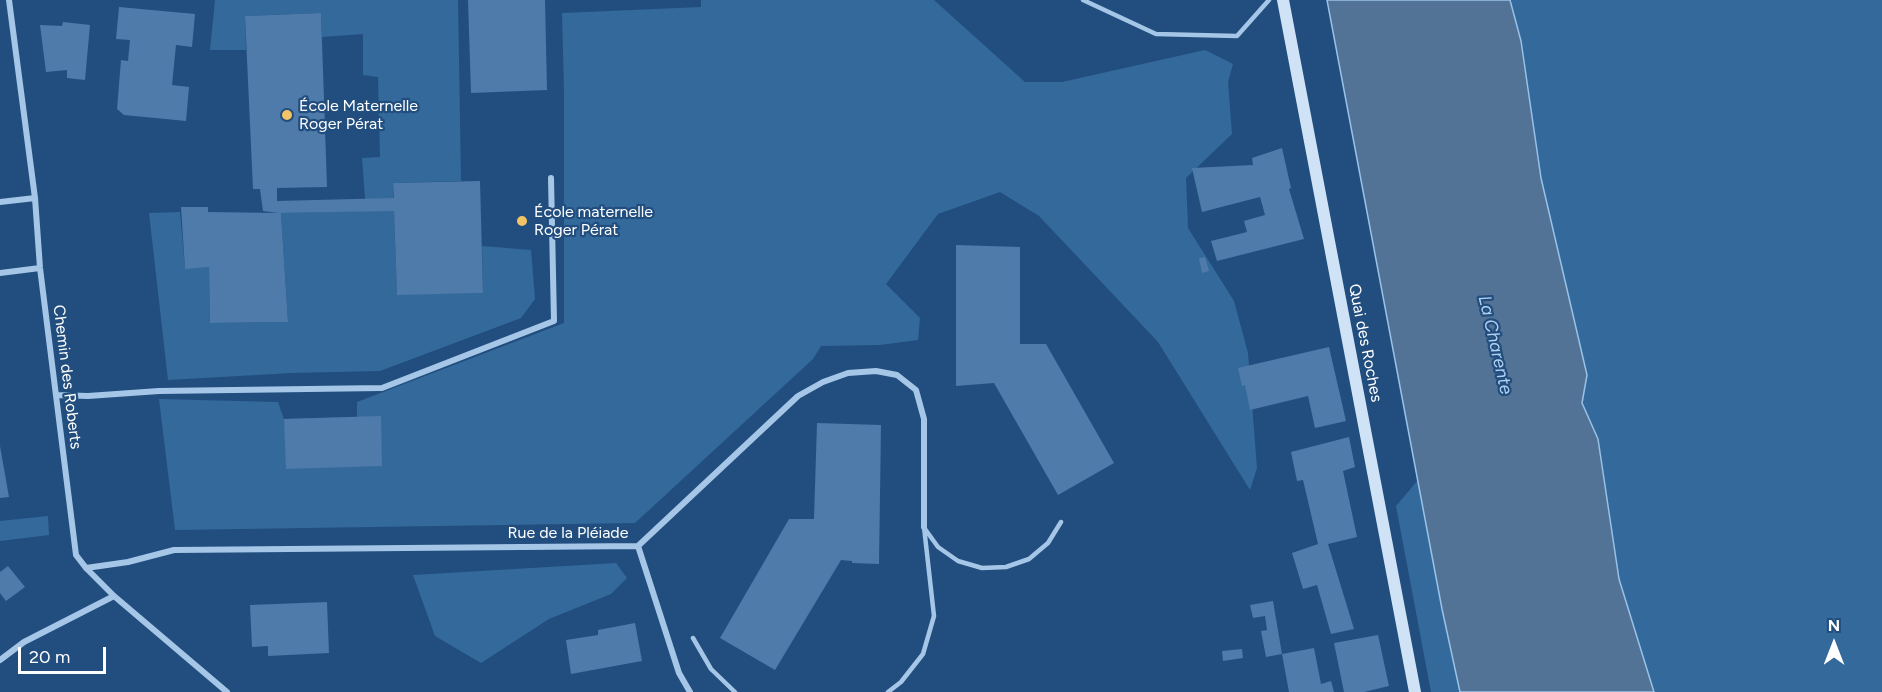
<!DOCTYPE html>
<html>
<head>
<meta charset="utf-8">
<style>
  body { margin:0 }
  #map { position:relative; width:1882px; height:692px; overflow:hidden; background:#214e7e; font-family:Figtree,sans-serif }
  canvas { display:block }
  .north { position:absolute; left:1804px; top:614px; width:60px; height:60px; -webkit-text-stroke:4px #214e7e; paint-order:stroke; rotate:0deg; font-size:16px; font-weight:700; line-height:24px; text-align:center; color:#fff }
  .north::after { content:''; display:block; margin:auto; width:21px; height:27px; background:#fff; clip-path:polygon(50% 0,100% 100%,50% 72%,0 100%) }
  .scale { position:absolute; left:18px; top:647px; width:88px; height:27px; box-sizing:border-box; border:3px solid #fff; border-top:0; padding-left:8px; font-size:18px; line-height:21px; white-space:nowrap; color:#fff; -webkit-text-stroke:4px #214e7e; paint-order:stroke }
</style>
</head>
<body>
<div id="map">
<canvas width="1882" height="692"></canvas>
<div class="north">N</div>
<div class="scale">20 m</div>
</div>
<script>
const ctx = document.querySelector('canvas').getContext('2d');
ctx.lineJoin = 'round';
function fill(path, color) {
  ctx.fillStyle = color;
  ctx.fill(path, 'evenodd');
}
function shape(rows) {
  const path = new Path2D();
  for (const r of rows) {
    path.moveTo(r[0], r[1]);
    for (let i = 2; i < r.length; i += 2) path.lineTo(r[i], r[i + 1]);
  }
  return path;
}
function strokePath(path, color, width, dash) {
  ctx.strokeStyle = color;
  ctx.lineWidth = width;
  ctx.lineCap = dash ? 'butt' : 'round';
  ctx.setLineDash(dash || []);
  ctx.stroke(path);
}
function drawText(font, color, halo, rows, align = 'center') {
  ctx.font = font + ' Figtree,sans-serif';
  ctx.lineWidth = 4.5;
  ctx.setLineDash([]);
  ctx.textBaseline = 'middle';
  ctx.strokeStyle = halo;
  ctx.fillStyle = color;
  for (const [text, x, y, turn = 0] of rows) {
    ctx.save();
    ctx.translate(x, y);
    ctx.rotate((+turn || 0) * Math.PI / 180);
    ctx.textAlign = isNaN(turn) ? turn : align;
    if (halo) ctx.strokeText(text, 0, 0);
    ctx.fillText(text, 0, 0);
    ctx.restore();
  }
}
const green = shape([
  [215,0,458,0,461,181,393,183,397,294,483,293,482,246,531,250,535,299,521,318,380,371,292,373,168,380,149,213,180,212,185,268,209,267,210,323,288,322,281,213,366,211,362,158,380,157,378,77,363,75,363,34,322,37,321,13,245,16,246,50,210,50],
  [701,0,934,0,1025,82,1062,82,1205,50,1233,64,1228,82,1232,134,1186,178,1188,228,1234,301,1248,353,1257,468,1250,490,1158,342,1039,216,1000,192,938,214,886,284,920,318,918,340,880,345,821,346,813,359,635,523,175,530,159,399,278,402,284,419,357,417,357,402,564,323,564,92,562,13,701,7],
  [1510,0,1882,0,1882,692,1654,692,1619,579,1598,439,1582,403,1587,375,1541,178,1521,41],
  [1418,480,1461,692,1431,692,1396,506],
  [48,516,49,535,0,541,0,521],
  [616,563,627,578,611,594,549,619,481,663,435,636,413,575]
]);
const water = shape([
  [1327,0,1510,0,1521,41,1541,178,1587,375,1582,403,1598,439,1619,579,1654,692,1460,692,1442,609,1327,0]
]);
const building = shape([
  [468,0,545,0,547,90,471,93],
  [119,7,195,14,192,47,176,45,172,85,189,87,186,121,124,115,117,109,121,60,128,61,130,40,116,39],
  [321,13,327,187,277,188,277,201,394,198,393,183,480,181,483,293,397,295,394,211,281,213,288,322,210,323,209,267,185,269,181,207,208,207,208,212,278,213,263,211,260,189,253,189,245,16],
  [63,22,90,25,85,80,67,78,67,70,46,72,40,25,62,26],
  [1282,148,1291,188,1289,189,1304,239,1217,261,1211,241,1247,232,1244,221,1265,215,1260,197,1202,212,1192,168,1253,165,1252,158],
  [956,245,1020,247,1020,344,1046,344,1114,463,1058,495,994,383,956,386],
  [1205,257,1209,271,1202,273,1199,258],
  [1329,347,1346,421,1315,428,1308,396,1250,410,1245,385,1242,386,1238,368],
  [381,416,382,466,286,469,284,419],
  [817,423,881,425,879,564,852,563,852,561,841,560,775,670,720,638,789,519,814,519],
  [1349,437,1355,467,1343,471,1357,537,1328,544,1354,629,1331,634,1317,585,1303,589,1292,553,1318,544,1303,480,1297,481,1291,452],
  [0,446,9,497,0,498],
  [8,566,25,587,6,601,0,593,0,572],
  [1273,601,1282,654,1266,657,1261,631,1267,630,1265,616,1253,618,1250,605],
  [327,602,329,653,268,656,268,646,252,647,250,605],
  [635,623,642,661,571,674,566,640,598,635,598,630],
  [1378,635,1389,686,1364,692,1344,692,1334,643],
  [1314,648,1321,684,1331,681,1334,692,1289,692,1282,654],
  [1242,649,1243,658,1223,661,1222,651]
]);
const lane = shape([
  [1083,0,1156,34,1237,36,1269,0],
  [925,529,938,547,958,561,982,568,1006,567,1029,559,1048,543,1061,522],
  [693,638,711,669,735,692],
  [888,692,901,682,923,654,934,616,924,527]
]);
const street = shape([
  [9,0,35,198,40,268,76,555,86,568,114,596,227,692],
  [0,202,35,198],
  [0,273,40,268],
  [56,395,88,396,159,391,382,388,554,321,551,178],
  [638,546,679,673,690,692],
  [86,568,128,562,174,550,638,546,798,396,823,382,848,373,876,371,897,375,916,390,924,419,924,527],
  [0,660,24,642,114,596]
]);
const secondary = shape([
  [1283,0,1415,692]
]);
const markers = [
  [287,115,6,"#f3c367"],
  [522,221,6,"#f3c367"]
];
const poiNames = [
  ["École Maternelle",299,106],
  ["Roger Pérat",299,124],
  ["École maternelle",534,212],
  ["Roger Pérat",534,230]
];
const streetNames = [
  ["Quai des Roches",1365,343,79],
  ["Chemin des Roberts",67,377,83],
  ["Rue de la Pléiade",568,533]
];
const waterNames = [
  ["La Charente",1495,345,77]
];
fill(green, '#34699c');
fill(water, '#527396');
strokePath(water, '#99c2e8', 1.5);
fill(building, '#4e7ba9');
strokePath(lane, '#a5c6e7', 4.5);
strokePath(street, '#a5c6e7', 6);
strokePath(secondary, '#cfe2f6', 12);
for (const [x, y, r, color] of markers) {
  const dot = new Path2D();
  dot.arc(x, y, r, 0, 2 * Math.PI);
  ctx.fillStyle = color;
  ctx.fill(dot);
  strokePath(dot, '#214e7e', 2);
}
drawText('16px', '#fff', '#214e7e', poiNames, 'left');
drawText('16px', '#fff', '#214e7e', streetNames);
drawText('italic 18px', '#b1d0ef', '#214e7e', waterNames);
</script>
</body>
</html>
